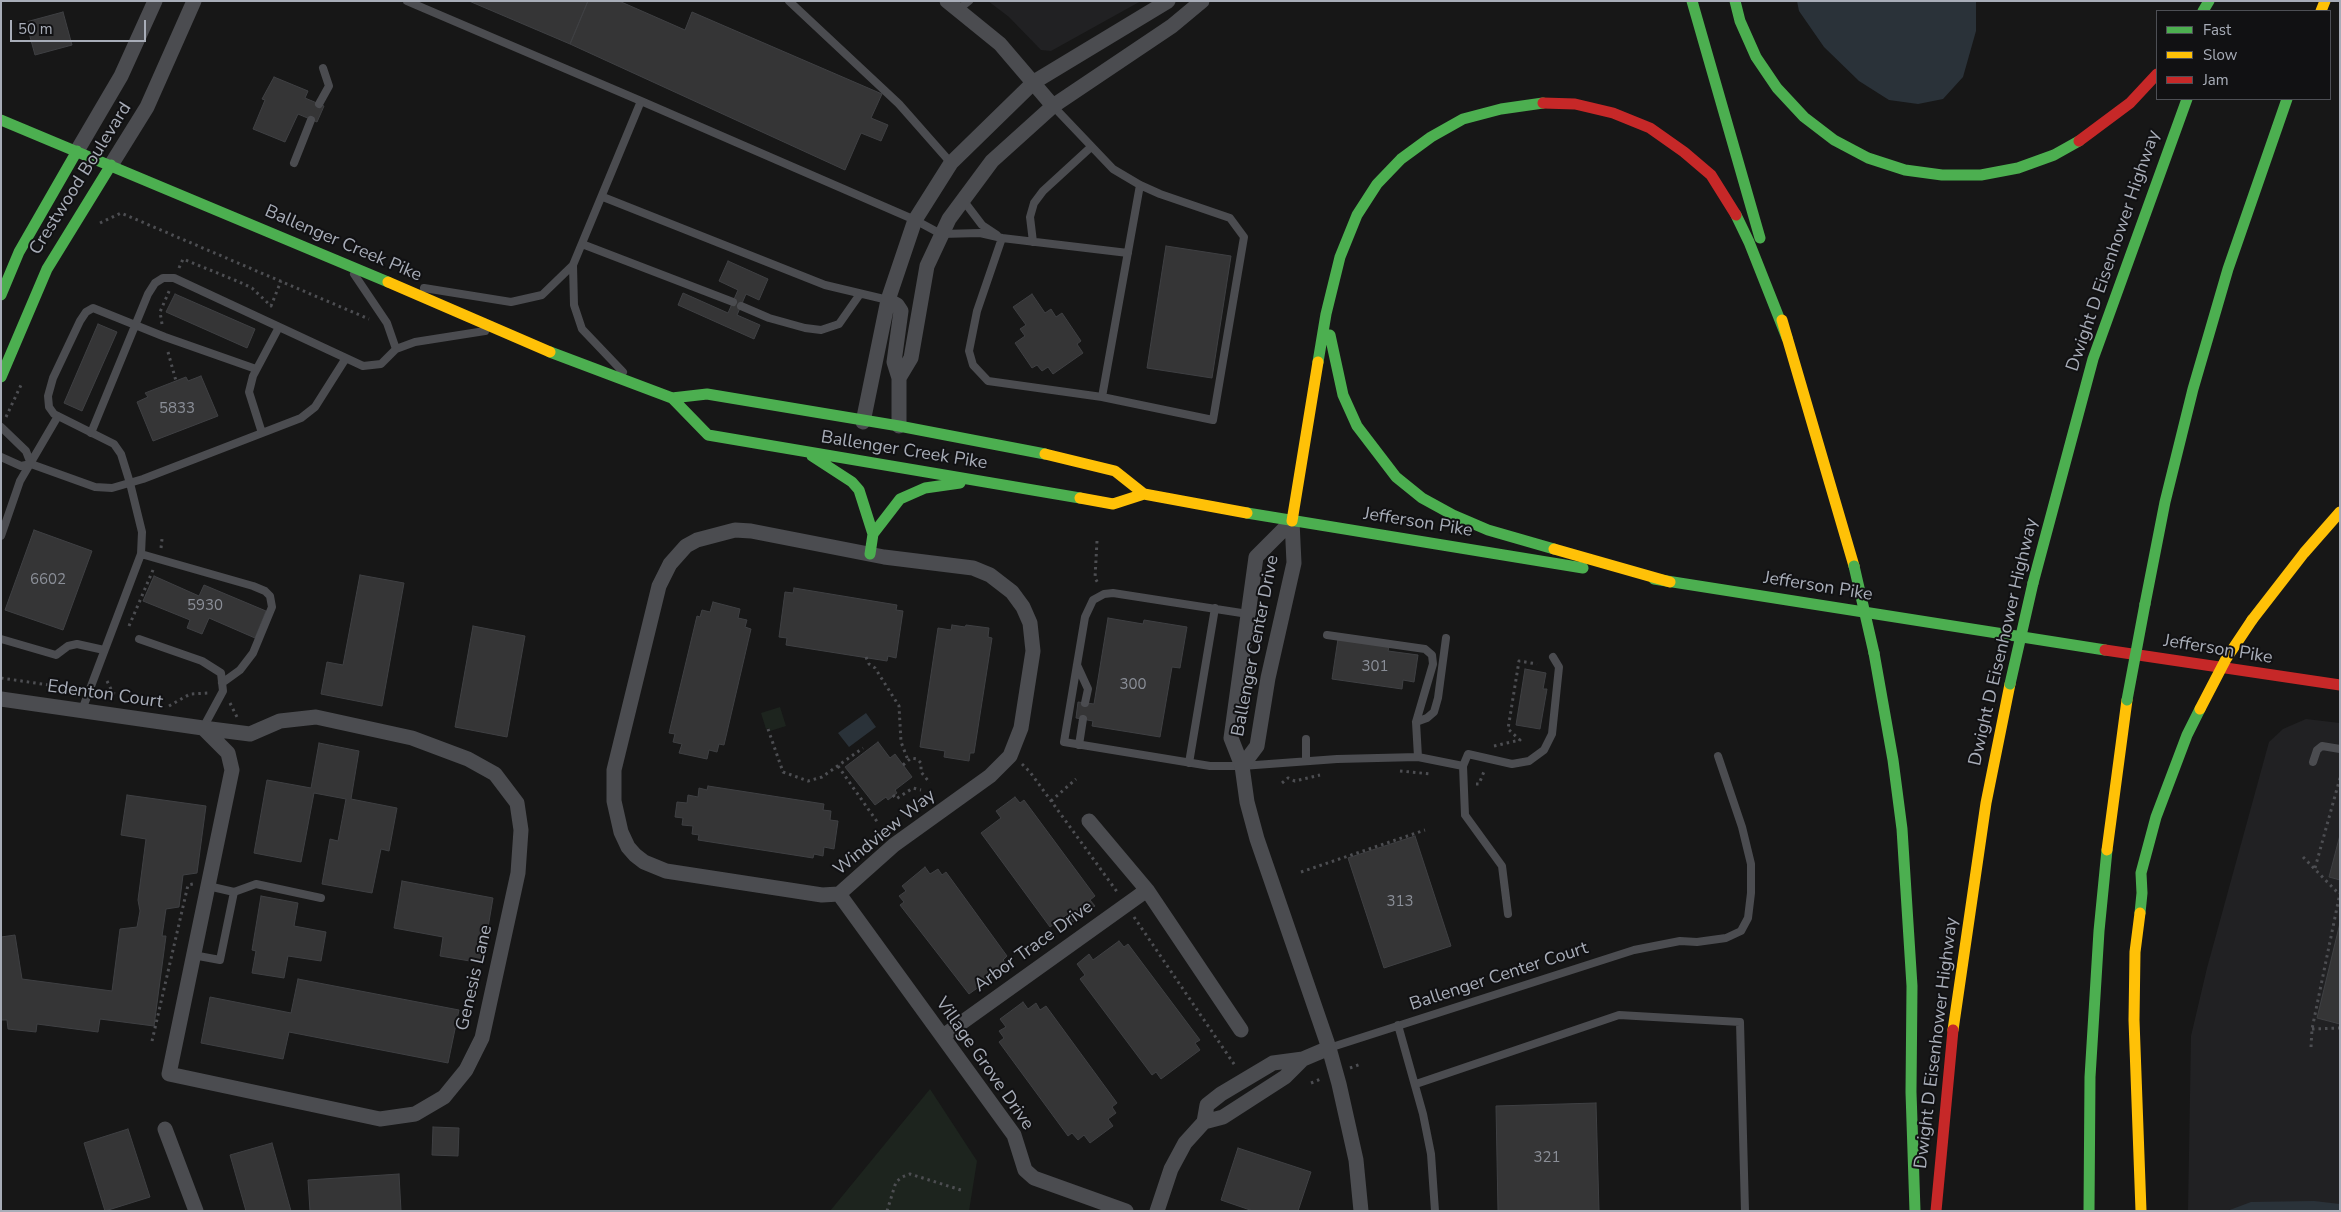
<!DOCTYPE html>
<html>
<head>
<meta charset="utf-8">
<style>
  body { margin:0 }
  #map { position:relative; width:2341px; height:1212px; overflow:hidden; background:#171717; font-family:"Nunito Sans",sans-serif }
  canvas { display:block }
  .frame { position:absolute; inset:0; border:2px solid #a8adb8; pointer-events:none }
  .legend { position:absolute; left:2156px; top:10px; width:175px; height:90px; box-sizing:border-box; background:#111113; border:1px solid #4d4f55; margin:0; padding:6px 9px; list-style:none; font-size:15px; color:#a8adb8 }
  .legend li { display:flex; align-items:center; gap:10px; height:25px }
  .legend b { width:25px; border:1px solid #4d4f55 }
  .scale { position:absolute; left:10px; top:20px; width:136px; height:22px; box-sizing:border-box; border:2px solid #a8adb8; border-top:0; padding-left:6px; font-size:15px; line-height:18px; white-space:nowrap; color:#a8adb8; -webkit-text-stroke:4px #111113; paint-order:stroke }
</style>
</head>
<body>
<div id="map">
<canvas width="2341" height="1212"></canvas>
<div class="frame"></div>
<ul class="legend">
<li><b style="height:6px;background:#4caf50"></b>Fast</li>
<li><b style="height:6px;background:#ffc107"></b>Slow</li>
<li><b style="height:6px;background:#c62828"></b>Jam</li>
</ul>
<div class="scale">50 m</div>
</div>
<script>
const ctx = document.querySelector('canvas').getContext('2d');
ctx.lineJoin = 'round';
function fill(path, color) {
  ctx.fillStyle = color;
  ctx.fill(path, 'evenodd');
}
function shape(rows) {
  const path = new Path2D();
  for (const r of rows) {
    path.moveTo(r[0], r[1]);
    for (let i = 2; i < r.length; i += 2) path.lineTo(r[i], r[i + 1]);
  }
  return path;
}
function strokePath(path, color, width, dash) {
  ctx.strokeStyle = color;
  ctx.lineWidth = width;
  ctx.lineCap = dash ? 'butt' : 'round';
  ctx.setLineDash(dash || []);
  ctx.stroke(path);
}
function drawText(font, color, halo, rows, align = 'center') {
  ctx.font = font + ' "Nunito Sans",sans-serif';
  ctx.lineWidth = 4;
  ctx.setLineDash([]);
  ctx.textBaseline = 'middle';
  ctx.strokeStyle = halo;
  ctx.fillStyle = color;
  for (const [text, x, y, turn = 0] of rows) {
    ctx.save();
    ctx.translate(x, y);
    ctx.rotate((+turn || 0) * Math.PI / 180);
    ctx.textAlign = isNaN(turn) ? turn : align;
    if (halo) ctx.strokeText(text, 0, 0);
    ctx.fillText(text, 0, 0);
    ctx.restore();
  }
}
const built = shape([
  [988,1,1141,1,1051,51,1041,50,1009,17],
  [2306,719,2340,723,2340,1211,2188,1211,2191,1036,2207,968,2269,742,2283,729]
]);
const green = shape([
  [780,707,786,726,770,731,769,728,766,729,761,713],
  [930,1089,977,1161,969,1211,830,1211]
]);
const water = shape([
  [1797,1,1976,1,1976,31,1963,77,1943,99,1918,104,1889,100,1859,81,1824,47,1799,11],
  [866,713,876,727,849,747,838,733],
  [2314,1201,2340,1204,2340,1211,2227,1211,2251,1202]
]);
const building = shape([
  [469,1,588,1,570,44,469,1],
  [588,1,619,1,685,30,692,12,882,94,871,118,888,125,881,141,861,133,845,170,570,44,588,1],
  [63,12,72,45,35,55,26,22,63,12],
  [274,77,308,91,305,98,324,106,317,122,298,114,285,142,253,129,265,100,262,99,274,77],
  [1166,246,1231,256,1212,378,1147,368,1166,246],
  [728,261,768,279,759,300,746,294,737,315,760,325,754,339,678,305,683,293,728,313,738,290,719,281,728,261],
  [175,294,255,329,247,348,166,312,175,294],
  [1032,294,1045,313,1051,309,1056,317,1062,313,1081,341,1077,344,1083,353,1053,374,1048,367,1042,371,1037,365,1032,368,1015,343,1025,336,1020,329,1026,325,1013,307,1032,294],
  [98,324,117,332,82,411,64,403,98,324],
  [201,376,218,416,153,441,137,402,148,397,145,393,186,377,188,381,201,376],
  [34,530,92,551,63,630,5,610,34,530],
  [360,575,404,583,382,706,321,694,327,662,343,665,360,575],
  [154,576,199,596,204,585,266,611,255,638,209,618,202,634,187,628,190,620,143,601,154,576],
  [794,588,897,605,896,610,903,611,896,658,888,656,887,661,786,645,787,638,779,637,785,592,793,593,794,588],
  [713,602,740,609,738,618,747,620,745,627,751,629,724,745,719,744,717,752,709,750,707,759,679,753,682,744,673,742,675,734,669,733,697,616,700,617,702,610,710,612,713,602],
  [1108,618,1143,624,1144,620,1187,627,1180,668,1172,667,1160,737,1092,726,1093,721,1076,718,1078,702,1094,704,1108,618],
  [952,625,965,627,966,625,989,628,988,637,992,638,974,753,970,753,969,761,944,757,945,751,920,747,938,628,951,630,952,625],
  [473,626,525,636,507,737,455,727,473,626],
  [1338,639,1389,647,1388,651,1418,655,1414,682,1403,680,1402,689,1332,679,1338,639],
  [1525,669,1546,673,1543,689,1547,689,1540,729,1516,725,1525,669],
  [878,742,890,758,895,754,912,777,895,790,897,793,888,800,886,797,875,805,845,767,878,742],
  [319,743,359,751,351,799,397,808,389,851,381,849,372,893,322,884,330,839,338,841,346,799,314,793,301,862,254,853,267,780,311,788,319,743],
  [708,786,824,804,823,810,831,811,830,820,838,821,834,849,824,847,823,856,814,854,813,858,698,840,699,835,692,834,693,826,682,825,683,818,675,817,677,802,687,803,688,795,698,797,699,788,707,790,708,786],
  [127,795,206,806,197,873,183,875,179,907,166,909,162,936,166,936,154,1026,100,1019,98,1032,37,1024,36,1032,8,1029,7,1020,1,1020,1,937,15,935,22,979,112,991,120,929,137,927,140,911,138,900,146,839,121,835,127,795],
  [1015,797,1020,803,1024,800,1095,896,1090,900,1095,906,1073,922,1068,914,1050,927,981,833,1001,818,996,811,1015,797],
  [2340,835,2340,880,2329,877,2340,835],
  [1415,836,1451,946,1384,968,1348,858,1415,836],
  [925,867,930,874,938,869,942,875,946,872,1007,956,1003,960,1008,966,969,994,900,905,904,902,899,896,906,891,902,886,925,867],
  [402,881,493,898,482,963,440,956,443,937,394,928,402,881],
  [261,896,298,903,294,926,326,932,321,961,288,956,284,978,252,973,256,951,252,950,261,896],
  [2340,923,2340,1024,2317,1018,2340,923],
  [1119,941,1124,947,1128,944,1200,1040,1195,1043,1200,1050,1161,1079,1156,1072,1152,1075,1080,979,1085,975,1077,964,1089,954,1093,960,1119,941],
  [298,979,459,1010,448,1063,289,1032,283,1059,201,1043,210,997,291,1013,298,979],
  [1023,1002,1028,1009,1036,1003,1040,1010,1046,1006,1117,1103,1112,1107,1116,1113,1108,1119,1113,1126,1090,1143,1084,1135,1078,1140,1072,1133,1068,1136,999,1042,1004,1038,999,1031,1006,1027,1000,1019,1023,1002],
  [1596,1103,1599,1211,1498,1211,1496,1106,1596,1103],
  [433,1127,459,1128,458,1156,432,1155,433,1127],
  [128,1129,150,1197,105,1211,84,1143,128,1129],
  [272,1143,291,1211,246,1211,230,1155,272,1143],
  [1238,1148,1311,1172,1298,1211,1253,1211,1221,1200,1238,1148],
  [399,1174,401,1211,310,1211,308,1180,399,1174]
]);
const path = shape([
  [100,223,121,213,369,319],
  [179,268,183,259,237,281,252,288,271,306,281,281],
  [162,324,160,312,170,289],
  [168,352,176,381],
  [6,417,21,385],
  [1097,541,1095,578,1099,585],
  [161,548,162,539],
  [129,626,153,570],
  [866,657,869,664,875,668,899,706,901,742,908,760],
  [1,678,76,689],
  [107,681,113,693,124,699],
  [230,703,237,717],
  [169,706,190,694,209,693],
  [768,729,783,772,808,781,822,777,863,748],
  [1494,746,1520,740,1508,729,1519,661,1537,664],
  [1022,764,1030,772,1118,893],
  [903,765,911,758,917,759,921,763,921,772,930,783],
  [838,766,878,823],
  [1400,771,1431,774],
  [1282,783,1288,778,1295,781,1320,775],
  [1476,784,1479,784,1485,769],
  [893,795,896,799,913,788,921,790],
  [1051,801,1076,779],
  [2303,857,2338,893],
  [2315,868,2340,778],
  [1301,872,1425,830],
  [1134,917,1236,1067],
  [2312,1029,2340,1028],
  [152,1041,188,885,193,884],
  [2311,1047,2312,1029,2340,893],
  [1350,1068,1361,1064],
  [1311,1083,1323,1078],
  [887,1211,896,1182,902,1177,910,1174,961,1190]
]);
const lane = shape([
  [407,1,641,101,915,220,941,234,980,233,1002,238],
  [789,1,899,104,951,163],
  [959,9,969,1],
  [319,104,329,86,323,68],
  [1053,106,1113,169,1140,185,1160,194,1230,218,1244,237,1213,420,1102,397,1140,185],
  [294,163,311,120],
  [603,197,825,285,888,300],
  [963,200,982,225,997,235],
  [1033,242,1030,217,1034,203,1043,191,1091,147],
  [582,244,733,302],
  [573,265,574,305,582,329,623,372],
  [354,274,387,323,396,349,415,342,485,331],
  [424,288,511,302,542,295,573,265,641,101],
  [741,306,769,318,805,328,821,330,839,324,860,294],
  [1102,397,988,381,973,365,969,351,977,311,1002,238,1128,253],
  [1,427,26,451,31,464,21,466,1,457],
  [91,433,148,294,155,283,163,278,174,278,363,366,381,364,396,349],
  [262,433,249,392,253,376,279,327],
  [31,464,95,487,112,488,143,479,301,418,315,407,346,358],
  [1,536,20,481,58,416],
  [141,554,253,586,265,591,270,596,272,607,253,653,240,670,222,683],
  [1248,614,1113,593,1104,594,1093,600,1085,617,1064,742,1210,766,1242,766,1337,759,1418,757,1463,766],
  [1327,635,1425,649,1432,655,1433,664,1416,722,1418,757],
  [1,639,56,655,68,646,77,644,104,650],
  [139,639,202,661,221,673,223,691,203,728],
  [1077,665,1088,689,1085,703],
  [82,710,141,554,142,532,130,483,121,454,114,444,54,414,49,407,48,396,53,378,80,321,86,312,93,308,165,337,256,369],
  [1416,722,1427,718,1434,712,1438,698,1446,638],
  [1079,745,1083,719],
  [1306,761,1306,739],
  [2313,762,2317,750,2322,746,2340,749],
  [1189,763,1215,608],
  [234,892,256,884,321,898],
  [1508,914,1502,866,1465,815,1463,766,1468,754,1512,764,1529,761,1544,750,1552,734,1559,667,1553,657],
  [193,955,220,960,234,892,208,886],
  [1398,1025,1423,1114,1431,1154,1435,1211],
  [1329,1048,1634,950,1680,941,1697,942,1726,938,1741,931,1748,918,1751,893,1751,864,1742,827,1718,756],
  [1416,1084,1619,1015,1740,1022,1745,1211]
]);
const street = shape([
  [947,1,1000,44,1053,106],
  [77,151,121,76,155,1],
  [111,165,147,107,194,1],
  [888,300,897,305,901,311,894,362,899,378,899,426],
  [899,378,911,358,927,266,949,219,992,161,1053,106,1172,26,1202,1],
  [863,422,888,300,915,220,951,163,1034,82,1168,1],
  [1292,521,1256,557,1231,738,1242,766,1247,802,1257,839,1329,1048,1339,1084,1356,1160,1361,1211],
  [735,530,751,531,884,557,973,568,990,575,1012,592,1023,607,1030,623,1033,651,1021,728,1010,756,990,776,894,845,839,894,822,895,666,871,644,862,635,855,628,847,621,832,614,801,614,770,659,586,670,564,686,546,697,540,735,530],
  [1,699,203,728],
  [316,717,412,738,468,759,495,774,517,803,521,830,518,873,482,1038,466,1070,444,1097,415,1114,380,1119,169,1074,232,770,228,753,203,728,250,734,280,721,316,717],
  [1242,766,1257,746,1268,678,1294,563,1292,521],
  [1089,821,1147,890,1241,1030],
  [839,894,1014,1135,1025,1170,1034,1178,1126,1211],
  [943,1036,1147,890],
  [1303,1059,1329,1048],
  [165,1129,196,1211],
  [1157,1211,1171,1169,1185,1143,1204,1122,1207,1105,1221,1094,1273,1063,1303,1059,1285,1077,1223,1117,1204,1122]
]);
const fast = shape([
  [1692,1,1760,238],
  [1735,1,1740,21,1756,57,1777,88,1804,117,1834,140,1868,158,1905,170,1942,175,1981,175,2018,168,2054,155,2079,141],
  [2203,11,2209,1],
  [1,120,388,282],
  [1736,215,1749,242,1787,338],
  [1,295,19,252,77,151],
  [1330,335,1343,395,1357,426,1396,477,1422,498,1453,515,1488,530,1554,549],
  [550,352,672,398,707,394,899,426,1045,454],
  [1318,362,1326,314,1340,257,1357,215,1377,184,1401,159,1431,137,1463,119,1501,109,1543,103],
  [1,377,47,269,111,165],
  [672,398,708,435,1080,498],
  [812,456,852,482,859,490,873,534,870,554],
  [1247,513,1583,568],
  [873,534,900,499,925,488,960,483],
  [1654,579,2105,650],
  [2033,583,2093,359,2187,99],
  [2145,604,2165,502,2193,389,2228,269,2287,99],
  [1874,653,1893,760,1902,829,1912,986,1911,1092,1915,1211],
  [2140,913,2142,893,2141,873,2156,817,2187,735,2200,709],
  [2089,1211,2090,1077,2099,931,2107,850]
]);
const slow = shape([
  [2321,11,2325,1],
  [388,282,550,352],
  [1782,320,1854,566],
  [1045,454,1115,471,1144,494,1247,513],
  [1080,498,1113,504,1144,494],
  [1292,521,1318,362],
  [1554,549,1670,582],
  [2252,620,2304,553,2340,512],
  [2107,850,2127,700],
  [2140,913,2135,952,2134,1020,2141,1211],
  [1953,1030,1986,803,2010,684]
]);
const jam = shape([
  [1543,103,1575,104,1613,113,1650,128,1684,152,1711,175,1736,215],
  [2079,141,2130,103,2157,74],
  [2105,650,2340,685],
  [1936,1211,1953,1030]
]);
const fastBridge = shape([
  [1854,566,1874,653],
  [2010,684,2033,583],
  [2127,700,2145,604]
]);
const slowBridge = shape([
  [2200,709,2226,659,2252,620]
]);
const numberNames = [
  ["5833",177,409],
  ["6602",48,580],
  ["5930",205,606],
  ["301",1375,667],
  ["300",1133,685],
  ["313",1400,902],
  ["321",1547,1158]
];
const streetNames = [
  ["Crestwood Boulevard",81,179,-58],
  ["Ballenger Creek Pike",343,244,23],
  ["Dwight D Eisenhower Highway",2114,251,-71],
  ["Ballenger Creek Pike",904,451,9],
  ["Jefferson Pike",1418,523,9],
  ["Jefferson Pike",1818,587,9],
  ["Dwight D Eisenhower Highway",2004,642,-77],
  ["Ballenger Center Drive",1256,646,-79],
  ["Jefferson Pike",2218,650,9],
  ["Edenton Court",105,695,8],
  ["Windview Way",885,833,-39],
  ["Arbor Trace Drive",1034,947,-36],
  ["Ballenger Center Court",1499,977,-18],
  ["Genesis Lane",475,978,-77],
  ["Dwight D Eisenhower Highway",1937,1043,-83],
  ["Village Grove Drive",984,1064,55]
];
fill(built, '#212123');
fill(green, '#1d241e');
fill(water, '#2a3239');
fill(building, '#353536');
strokePath(building, '#3f4043', 1);
strokePath(path, '#4d4e52', 3, [2.5, 4]);
strokePath(lane, '#4b4c50', 8);
strokePath(street, '#4b4c50', 15);
strokePath(fast, '#4caf50', 11);
strokePath(slow, '#ffc107', 11);
strokePath(jam, '#c62828', 11);
strokePath(fastBridge, '#4caf50', 11);
strokePath(slowBridge, '#ffc107', 11);
drawText('15px', '#8b8f98', null, numberNames);
drawText('18px', '#a8adb8', '#111113', streetNames);
</script>
</body>
</html>
